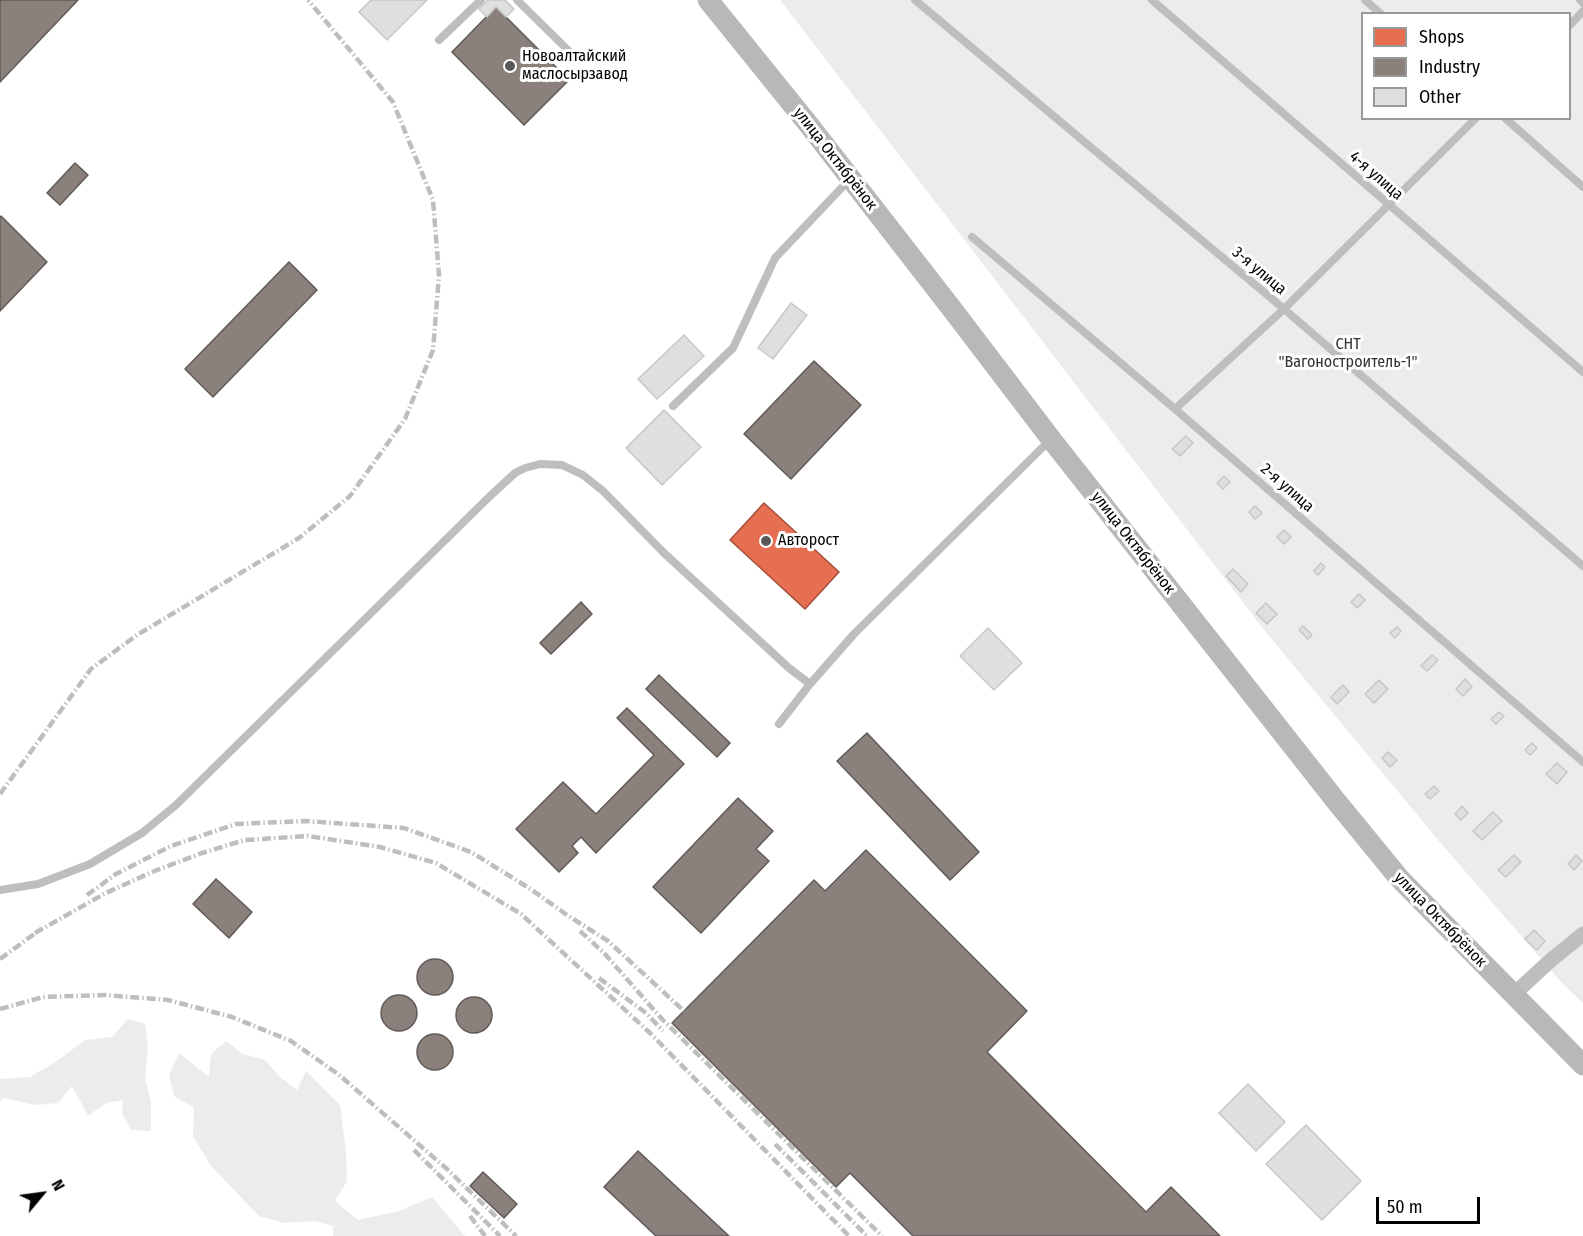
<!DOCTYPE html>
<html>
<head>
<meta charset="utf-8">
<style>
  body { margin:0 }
  #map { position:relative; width:1583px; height:1236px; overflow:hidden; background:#fff; font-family:"Fira Sans Condensed",sans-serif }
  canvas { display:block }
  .legend { position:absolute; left:1361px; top:12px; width:210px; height:108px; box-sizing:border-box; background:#fff; border:2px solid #999; margin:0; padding:8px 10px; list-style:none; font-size:18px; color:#000 }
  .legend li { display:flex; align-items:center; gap:12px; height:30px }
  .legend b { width:30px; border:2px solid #999 }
  .north { position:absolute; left:12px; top:1164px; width:60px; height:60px; -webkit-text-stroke:4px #fff; paint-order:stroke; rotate:61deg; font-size:16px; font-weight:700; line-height:24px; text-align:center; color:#000 }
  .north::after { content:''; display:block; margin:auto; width:21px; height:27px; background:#000; clip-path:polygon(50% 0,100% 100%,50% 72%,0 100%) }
  .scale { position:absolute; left:1376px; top:1197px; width:104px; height:27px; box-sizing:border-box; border:3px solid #000; border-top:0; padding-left:8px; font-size:18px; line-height:21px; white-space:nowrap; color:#000; -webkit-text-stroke:4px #fff; paint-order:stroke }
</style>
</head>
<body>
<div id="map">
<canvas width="1583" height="1236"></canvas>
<ul class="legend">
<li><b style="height:16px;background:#e76f51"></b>Shops</li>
<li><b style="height:16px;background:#8a817c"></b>Industry</li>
<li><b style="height:16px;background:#dfdfdf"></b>Other</li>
</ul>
<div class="north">N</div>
<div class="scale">50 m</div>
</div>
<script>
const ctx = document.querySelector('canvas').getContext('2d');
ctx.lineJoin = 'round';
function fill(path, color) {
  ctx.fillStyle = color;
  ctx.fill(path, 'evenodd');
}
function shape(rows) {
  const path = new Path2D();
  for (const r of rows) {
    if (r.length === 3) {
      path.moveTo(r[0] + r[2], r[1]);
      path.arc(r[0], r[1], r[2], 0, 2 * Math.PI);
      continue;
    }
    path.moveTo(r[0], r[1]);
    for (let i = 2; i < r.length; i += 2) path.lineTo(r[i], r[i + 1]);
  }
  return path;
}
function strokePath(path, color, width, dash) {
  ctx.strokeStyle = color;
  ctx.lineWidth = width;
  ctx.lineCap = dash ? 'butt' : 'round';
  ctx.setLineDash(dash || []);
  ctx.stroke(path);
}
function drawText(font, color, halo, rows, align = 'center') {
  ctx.font = font + ' "Fira Sans Condensed",sans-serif';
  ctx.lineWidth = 6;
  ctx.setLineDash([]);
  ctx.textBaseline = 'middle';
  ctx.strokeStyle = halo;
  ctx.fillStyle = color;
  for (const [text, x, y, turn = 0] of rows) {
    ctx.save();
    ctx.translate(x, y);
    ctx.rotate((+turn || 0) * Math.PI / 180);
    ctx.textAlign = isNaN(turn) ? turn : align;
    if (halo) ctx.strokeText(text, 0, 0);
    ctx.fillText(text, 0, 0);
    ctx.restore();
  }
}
const green = shape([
  [780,0,1583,0,1583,1003,1562,983,1438,840,1265,631],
  [1362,14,1570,14,1570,118,1362,118],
  [128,1019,145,1024,148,1047,145,1077,151,1103,151,1131,131,1130,122,1113,123,1100,106,1103,88,1116,72,1086,58,1103,36,1105,4,1098,0,1101,0,1079,30,1077,57,1061,85,1040,112,1037],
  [226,1041,243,1054,265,1060,280,1077,297,1090,306,1071,340,1105,346,1152,347,1181,335,1201,358,1220,399,1211,432,1197,465,1236,333,1236,333,1226,315,1221,284,1223,259,1216,211,1166,193,1136,194,1108,174,1096,169,1075,179,1053,209,1077,210,1061,212,1053]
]);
const shops = shape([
  [764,503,839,572,805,609,730,540,764,503]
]);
const industry = shape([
  [0,0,78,0,0,82,0,0],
  [496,7,569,80,524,125,452,52,496,7],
  [75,163,88,175,60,205,47,193,75,163],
  [1,216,47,262,0,311,0,217,1,216],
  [289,262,317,290,213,397,185,369,289,262],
  [814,361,861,405,791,479,744,434,814,361],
  [581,602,592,614,551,654,540,643,581,602],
  [659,675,730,743,717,757,646,689,659,675],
  [627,708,684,764,596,853,581,837,572,846,578,853,559,872,516,829,563,782,596,814,654,755,617,718,627,708],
  [867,733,979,852,950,880,837,761,867,733],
  [738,798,773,831,756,849,769,861,701,933,653,887,738,798],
  [866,850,1027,1011,987,1052,1146,1212,1171,1187,1220,1236,913,1236,850,1173,836,1187,672,1023,814,880,825,891,866,850],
  [216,879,252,912,229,938,193,904,216,879],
  [435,977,18],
  [399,1013,18],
  [474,1015,18],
  [435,1052,18],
  [638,1151,729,1236,656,1236,604,1187,638,1151],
  [483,1172,517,1204,504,1218,470,1186,483,1172]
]);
const building = shape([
  [371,0,427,0,387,40,359,12,371,0],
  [488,0,505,0,514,9,506,17,496,7,487,17,479,9,488,0],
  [791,303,807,315,773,359,758,348,791,303],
  [684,335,704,356,657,399,638,379,684,335],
  [664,410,701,447,662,485,626,448,664,410],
  [1186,436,1193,443,1180,456,1172,449,1186,436],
  [1224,476,1230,482,1223,489,1217,483,1224,476],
  [1255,506,1262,513,1255,519,1249,512,1255,506],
  [1284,530,1291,537,1284,544,1277,537,1284,530],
  [1321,563,1325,567,1318,575,1314,571,1321,563],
  [1233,569,1248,584,1241,592,1226,576,1233,569],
  [1359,594,1365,600,1357,608,1351,602,1359,594],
  [1266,603,1277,614,1267,624,1256,613,1266,603],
  [1303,626,1312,635,1308,639,1299,630,1303,626],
  [1397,627,1401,631,1395,638,1390,633,1397,627],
  [988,628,1022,663,994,690,960,656,988,628],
  [1432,655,1438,660,1427,671,1421,666,1432,655],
  [1465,679,1472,687,1463,696,1456,689,1465,679],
  [1379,680,1388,689,1374,703,1365,694,1379,680],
  [1343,685,1349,692,1337,704,1331,697,1343,685],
  [1499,712,1504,716,1496,724,1491,719,1499,712],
  [1532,743,1537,748,1530,755,1525,750,1532,743],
  [1388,752,1397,760,1390,767,1382,758,1388,752],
  [1557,763,1567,772,1557,784,1546,774,1557,763],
  [1434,786,1439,791,1430,799,1425,794,1434,786],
  [1462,806,1468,813,1461,820,1455,814,1462,806],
  [1493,812,1502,821,1482,840,1473,831,1493,812],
  [1514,855,1521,862,1506,877,1498,870,1514,855],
  [1576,855,1582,861,1574,870,1568,864,1576,855],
  [1534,930,1545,941,1537,950,1525,939,1534,930],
  [1248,1084,1285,1122,1256,1151,1219,1113,1248,1084],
  [1306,1125,1361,1181,1322,1220,1266,1164,1306,1125]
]);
const lane = shape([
  [517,0,578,60],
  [915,0,1284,309,1583,566],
  [1152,0,1583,372],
  [1365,0,1381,14],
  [1580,0,1583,3],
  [1570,25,1583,11],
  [439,40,481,0],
  [1505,118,1583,187],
  [972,237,1175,409,1583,762],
  [673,406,733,348,775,258,849,180],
  [1175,409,1284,309,1476,118],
  [779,724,810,684],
  [0,890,38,884,90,864,142,833,176,805,489,497,515,473,525,468,540,464,562,465,583,475,603,491,664,553,789,668,810,684,854,634,1050,440]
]);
const street = shape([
  [1513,995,1551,960,1583,934]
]);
const secondary = shape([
  [708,0,809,125,952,309,1051,439,1336,801,1399,878,1583,1065]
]);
const rail = shape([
  [0,794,91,669,137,635,299,538,350,496,405,419,433,350,439,275,433,200,393,102,308,0],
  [87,895,116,874,171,846,236,824,305,821,404,828,471,852,529,888,567,915,608,941,684,1011],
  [580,931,604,953,662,1019,882,1236],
  [35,933,104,894,152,872,202,853,245,840,308,836,380,847,436,863,521,914,650,1033,849,1236],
  [0,959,41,929],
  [599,978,646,1013,663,1031],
  [0,1009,43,997,105,995,168,1000,232,1017,291,1041,338,1074,447,1169,516,1236],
  [775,1144,867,1236],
  [414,1150,500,1236],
  [470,1216,485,1236]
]);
const markers = [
  [510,66,6,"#595959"],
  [766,541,6,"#595959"]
];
const poiNames = [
  ["Новоалтайский",522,57],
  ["маслосырзавод",522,75],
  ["Авторост",778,541]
];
const streetNames = [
  ["улица Октябрёнок",835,159,52],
  ["4-я улица",1376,176,41],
  ["3-я улица",1259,271,40],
  ["2-я улица",1287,488,41],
  ["улица Октябрёнок",1133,543,52],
  ["улица Октябрёнок",1440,920,46]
];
const parkNames = [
  ["СНТ",1348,345],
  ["\"Вагоностроитель-1\"",1348,363]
];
fill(green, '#ececec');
fill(shops, '#e76f51');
strokePath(shops, '#a24e39', 1.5);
fill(industry, '#8a817c');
strokePath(industry, '#615a57', 1.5);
fill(building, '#dfdfdf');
strokePath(building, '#c7c7c7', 1.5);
strokePath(lane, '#bebebe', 8);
strokePath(street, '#bebebe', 15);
strokePath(secondary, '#b8b8b8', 21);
strokePath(rail, '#bebebe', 4.5, [9, 3, 1.5, 3]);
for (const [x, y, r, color] of markers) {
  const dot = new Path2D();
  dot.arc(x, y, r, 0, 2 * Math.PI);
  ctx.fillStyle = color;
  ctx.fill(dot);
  strokePath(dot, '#fff', 2);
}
drawText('16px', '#000', '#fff', poiNames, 'left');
drawText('16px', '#000', '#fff', streetNames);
drawText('16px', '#333', '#fff', parkNames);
</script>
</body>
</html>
